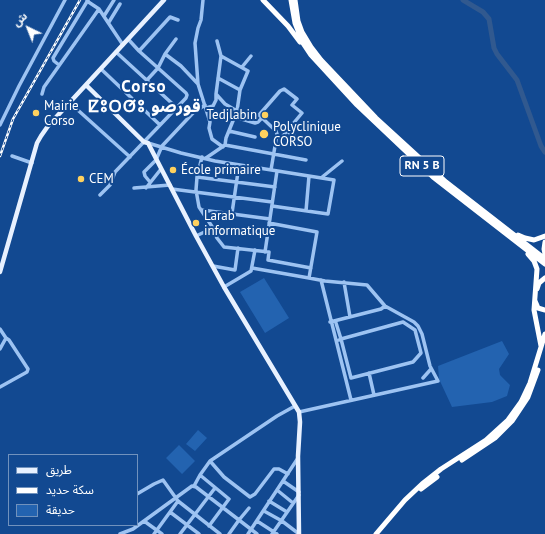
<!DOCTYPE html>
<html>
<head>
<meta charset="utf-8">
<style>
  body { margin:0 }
  #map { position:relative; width:545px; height:534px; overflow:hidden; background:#124991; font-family:"PT Sans","Noto Sans Arabic",sans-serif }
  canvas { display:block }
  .legend { position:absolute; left:8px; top:454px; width:130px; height:72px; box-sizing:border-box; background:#124991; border:1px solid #7192bd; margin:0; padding:5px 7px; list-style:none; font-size:12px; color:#fff }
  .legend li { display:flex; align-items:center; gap:8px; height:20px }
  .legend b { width:20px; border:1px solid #7192bd }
  .north { position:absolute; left:8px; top:8px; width:40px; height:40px; -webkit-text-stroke:3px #124991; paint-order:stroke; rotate:317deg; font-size:11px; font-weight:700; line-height:16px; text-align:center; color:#fff }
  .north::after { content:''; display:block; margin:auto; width:14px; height:18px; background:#fff; clip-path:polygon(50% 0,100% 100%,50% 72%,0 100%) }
</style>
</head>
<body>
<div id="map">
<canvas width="545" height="534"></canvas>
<ul class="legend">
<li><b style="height:5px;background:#e8f1ff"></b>طريق</li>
<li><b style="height:5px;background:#fff"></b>سكة حديد</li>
<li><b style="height:11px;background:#2363b0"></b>حديقة</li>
</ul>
<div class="north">ش</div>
</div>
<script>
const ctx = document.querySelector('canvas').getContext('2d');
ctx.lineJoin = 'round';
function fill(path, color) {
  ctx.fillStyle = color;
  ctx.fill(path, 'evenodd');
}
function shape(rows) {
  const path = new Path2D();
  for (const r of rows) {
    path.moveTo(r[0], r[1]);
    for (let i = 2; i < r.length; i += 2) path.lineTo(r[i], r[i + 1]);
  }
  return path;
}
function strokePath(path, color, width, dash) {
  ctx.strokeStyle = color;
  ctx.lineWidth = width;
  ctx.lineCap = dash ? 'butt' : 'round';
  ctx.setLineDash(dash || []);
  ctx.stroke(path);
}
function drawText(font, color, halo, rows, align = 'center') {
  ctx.font = font + ' "PT Sans","Noto Sans Arabic","Noto Sans Tifinagh",sans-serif';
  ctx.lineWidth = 4;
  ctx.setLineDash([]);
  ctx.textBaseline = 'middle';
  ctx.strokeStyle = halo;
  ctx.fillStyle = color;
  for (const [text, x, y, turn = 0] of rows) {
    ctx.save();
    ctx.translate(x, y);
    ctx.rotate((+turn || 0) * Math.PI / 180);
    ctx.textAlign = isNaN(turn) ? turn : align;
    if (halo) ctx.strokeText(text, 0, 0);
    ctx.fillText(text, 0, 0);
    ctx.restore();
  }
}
const green = shape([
  [264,278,289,318,265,333,240,292],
  [502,341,509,354,499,369,500,375,510,385,507,396,492,402,452,407,439,379,438,366],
  [198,430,207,438,195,451,186,444],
  [179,445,195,461,182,474,166,458]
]);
const river = shape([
  [463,0,483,12,489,19,494,48,497,54,517,80,541,146,545,152]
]);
const minor = shape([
  [203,0,201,20,198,28,195,43,198,84,210,122,209,128,212,139,223,147],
  [87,1,99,9],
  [104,16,114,0],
  [109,22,120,4],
  [176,39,165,54,181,66,198,84],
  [217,41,221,56,216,94,225,104,237,111],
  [139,51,170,17,178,20],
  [116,52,177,108],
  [59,65,54,61,53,58,88,0],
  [242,67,251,56],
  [101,69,160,125],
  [218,78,240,90],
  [147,80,158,68,165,54],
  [42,94,44,87,99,9,123,45],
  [70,103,130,157],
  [206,108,213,106,216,100,216,94],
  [235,117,255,123,258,122,262,118],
  [0,125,19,86,65,0],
  [229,131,255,137],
  [282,137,292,139,293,138,294,136,287,131],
  [148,143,181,153,215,161,309,176,306,211],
  [225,145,306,160],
  [12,156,32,163],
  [202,157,197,177,196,190,199,207,213,228,217,238,224,247,269,252,268,260,311,268],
  [206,158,225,145,226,138,237,111,240,90,248,71,221,56],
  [271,170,277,134,276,131,259,115,280,91,284,89,297,99,292,105,302,113,282,137],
  [197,177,275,187],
  [321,178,342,161],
  [150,182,145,176,144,172,156,160,162,146,193,113,205,105],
  [134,188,170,185],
  [146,188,161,169],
  [172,189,272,202],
  [100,195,110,185,115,172,186,98,187,95,186,93,139,51,128,39],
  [272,206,328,214,334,180,309,176],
  [202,210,270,219],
  [232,213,239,165],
  [196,236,213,228,267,235],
  [265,252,277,171],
  [213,266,235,270,238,248],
  [252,268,309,278,317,232,269,223],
  [321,280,351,400],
  [344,282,350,317],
  [224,287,251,271,255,250],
  [330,322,381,309,385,306],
  [403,322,415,330,421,353,413,362,351,378,341,339,403,322],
  [336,323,341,339,339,340],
  [0,329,6,338,9,340,28,369,27,372,0,387],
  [0,349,6,338],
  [369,373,374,395],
  [423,378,431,369],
  [299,412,438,381,430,366,422,334,418,326,414,322,385,306,367,285,325,281,309,278],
  [288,474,279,469,274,469,255,494,250,497,224,477,210,461,277,416,295,406],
  [200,475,229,499,209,526],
  [283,481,299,492],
  [194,486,200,475,210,461],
  [277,490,293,503],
  [137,494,154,484,163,480,178,501,220,534],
  [269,501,287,512],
  [264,511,282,521,299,534],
  [170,512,199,534],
  [144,521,162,534],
  [257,521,277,534],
  [120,534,133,529,192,486,196,487,239,520,249,508],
  [154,534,178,501],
  [180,534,215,488],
  [229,534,239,520,257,534],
  [248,534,298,458],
  [272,534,299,495]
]);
const major = shape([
  [86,85,144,142,148,143,196,236,224,287,299,412,300,422,298,456,299,534],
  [0,272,37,143,41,136,48,126,164,0]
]);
const highway = shape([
  [263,0,288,26,300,42],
  [291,0,295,23,303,43,311,55,357,105,433,177,545,264],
  [295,0,298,21,302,32,311,47,321,60,376,118,446,182,545,259],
  [518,235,525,238,534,240,545,236],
  [545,242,544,249,545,254],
  [528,254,534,261,537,269,534,310,541,346],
  [537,289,539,283,545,278],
  [535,301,538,308,545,310],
  [462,460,495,438,512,421,528,397,538,370],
  [421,489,437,477],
  [376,534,405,500,422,484,441,469,486,440,508,420,521,402,530,383,545,334]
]);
const rail = shape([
  [0,156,13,119,80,0]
]);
const markers = [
  [36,113,4,"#ffd15e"],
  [265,115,4,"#ffd15e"],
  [264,134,5,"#ffd15e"],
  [173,170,4,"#ffd15e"],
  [81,179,4,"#ffd15e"],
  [196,223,4,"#ffd15e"]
];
const shields = [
  [422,166,44]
];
const shieldNames = [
  ["RN 5 B",422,166]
];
const poiNames = [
  ["Mairie",44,106],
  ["Corso",44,121],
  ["Tedjlabin",257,115,"right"],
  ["Polyclinique",273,127],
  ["CORSO",273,142],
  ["École primaire",181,170],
  ["CEM",89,179],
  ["Larab",204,216],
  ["informatique",204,231]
];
const districtNames = [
  ["Corso",144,87],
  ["ⵇⵓⵔⵚⵓ قورصو",144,107]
];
fill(green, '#2363b0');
strokePath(river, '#31598f', 5);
strokePath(minor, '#9dc3f2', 3.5);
strokePath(major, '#e8f1ff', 4.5);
strokePath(highway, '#fff', 5);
strokePath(rail, '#fff', 2.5);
strokePath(rail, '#124991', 1, [3]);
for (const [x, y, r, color] of markers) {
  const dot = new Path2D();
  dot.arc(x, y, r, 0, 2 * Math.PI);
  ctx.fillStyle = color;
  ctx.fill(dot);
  strokePath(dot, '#124991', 1.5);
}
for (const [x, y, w] of shields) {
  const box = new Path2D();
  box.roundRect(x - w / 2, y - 10, w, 20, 3);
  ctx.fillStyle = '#124991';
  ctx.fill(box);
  strokePath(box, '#fff', 1);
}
drawText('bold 12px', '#fff', null, shieldNames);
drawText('13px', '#fff', '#124991', poiNames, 'left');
ctx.letterSpacing = '1px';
drawText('bold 17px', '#fff', '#124991', districtNames);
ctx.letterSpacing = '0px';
</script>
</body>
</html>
